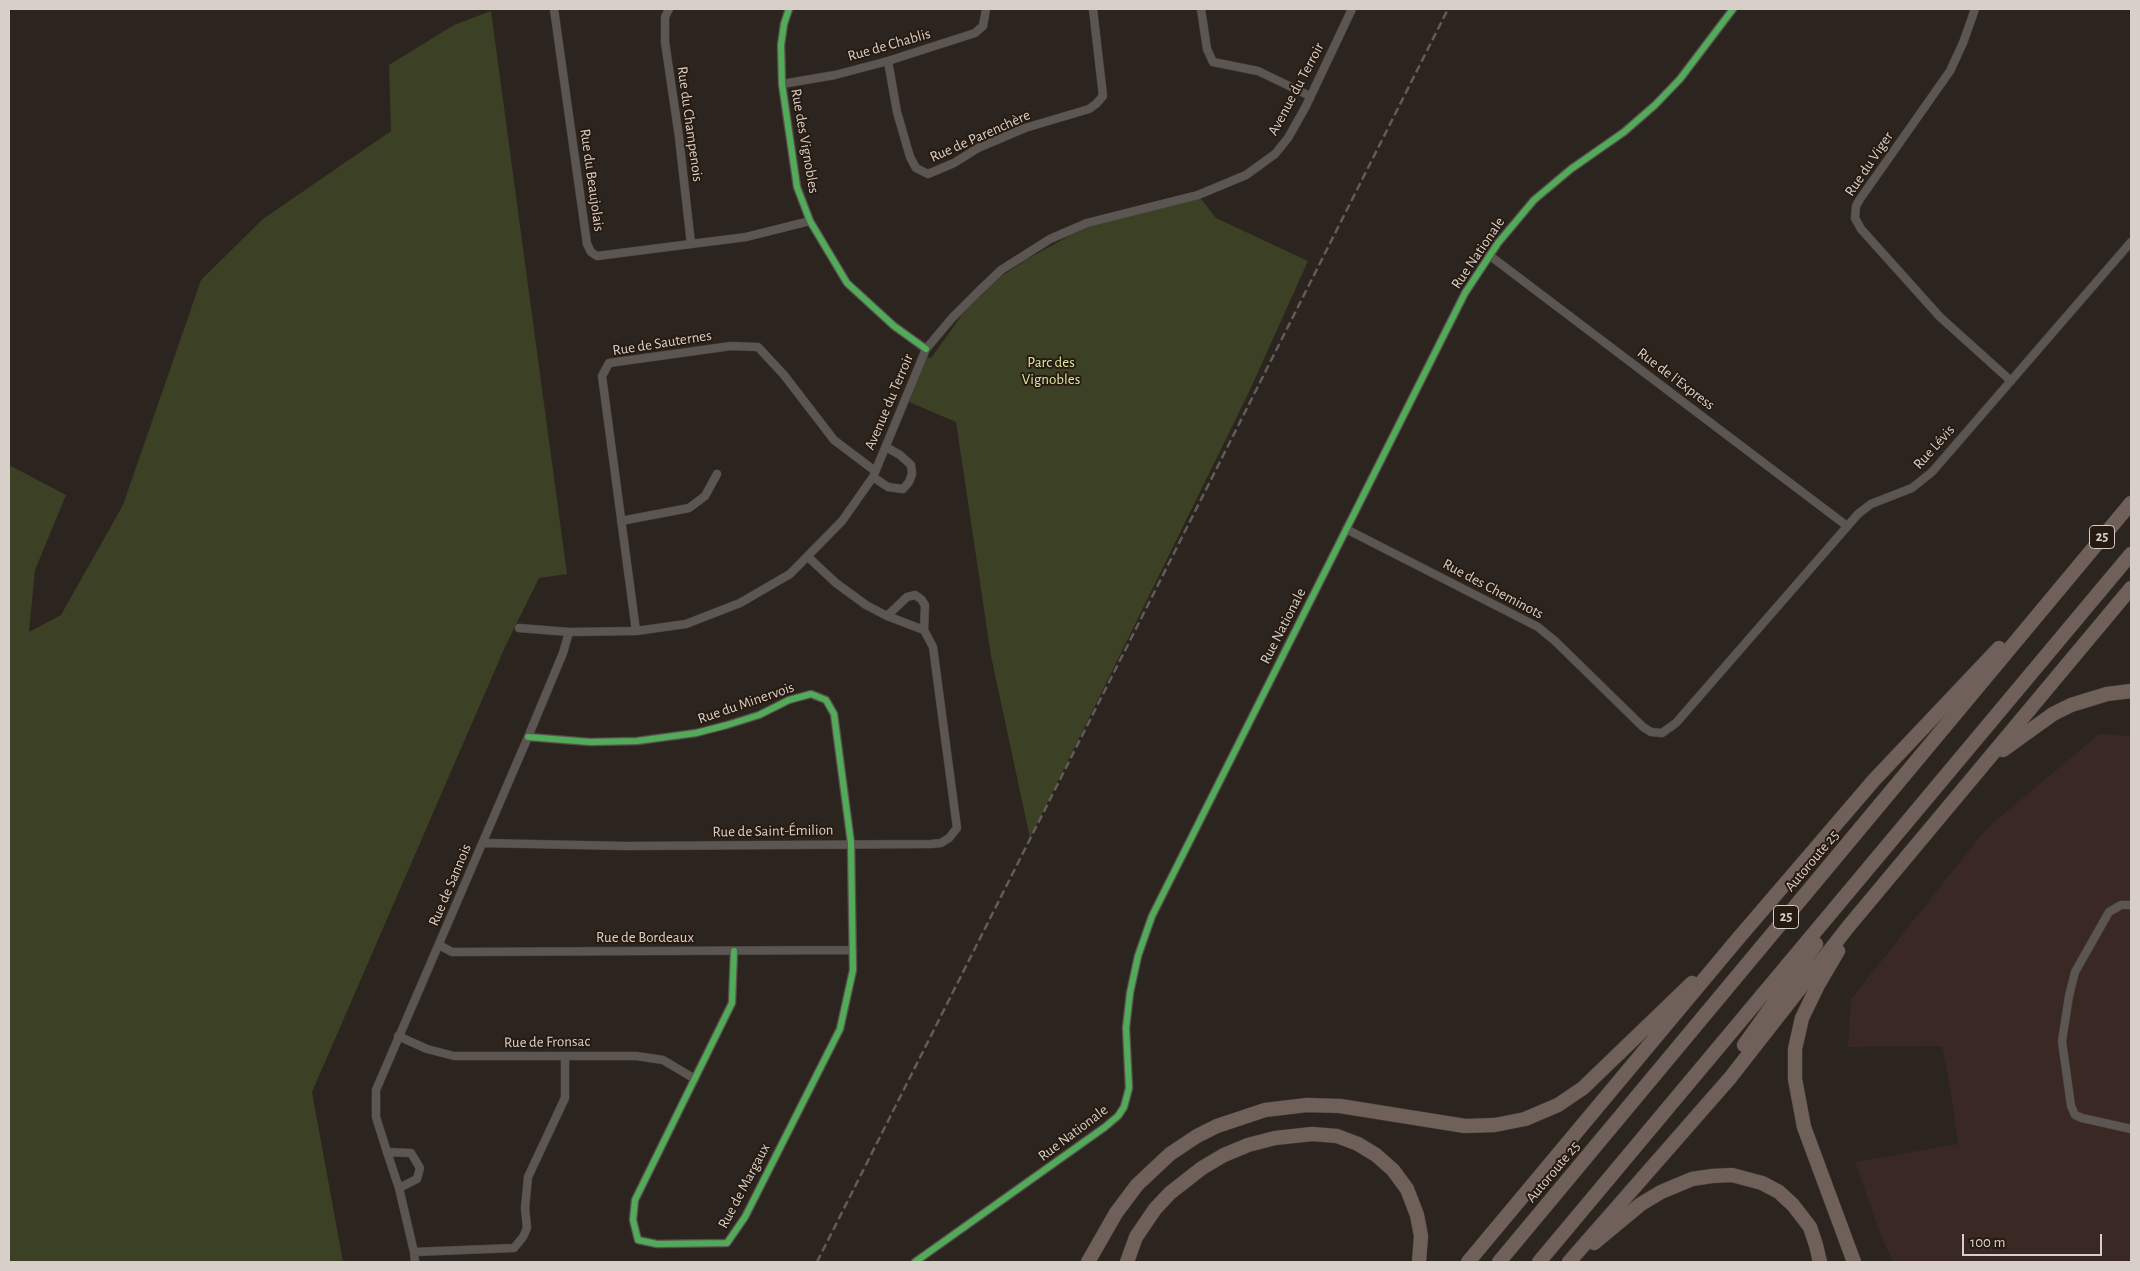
<!DOCTYPE html>
<html>
<head>
<meta charset="utf-8">
<style>
  body { margin:0 }
  #map { position:relative; width:2140px; height:1271px; overflow:hidden; background:#2c251f; font-family:"Alegreya Sans",sans-serif }
  canvas { display:block }
  .frame { position:absolute; inset:0; border:10px solid #d8cfc9; pointer-events:none }
  .scale { position:absolute; left:1962px; top:1234px; width:140px; height:22px; box-sizing:border-box; border:2px solid #d8cfc9; border-top:0; padding-left:6px; font-size:15px; line-height:18px; white-space:nowrap; color:#d8cfc9; -webkit-text-stroke:4px #271b11; paint-order:stroke }
</style>
</head>
<body>
<div id="map">
<canvas width="2140" height="1271"></canvas>
<div class="frame"></div>
<div class="scale">100 m</div>
</div>
<script>
const ctx = document.querySelector('canvas').getContext('2d');
ctx.lineJoin = 'round';
function fill(path, color) {
  ctx.fillStyle = color;
  ctx.fill(path, 'evenodd');
}
function shape(rows) {
  const path = new Path2D();
  for (const r of rows) {
    path.moveTo(r[0], r[1]);
    for (let i = 2; i < r.length; i += 2) path.lineTo(r[i], r[i + 1]);
  }
  return path;
}
function strokePath(path, color, width, dash) {
  ctx.strokeStyle = color;
  ctx.lineWidth = width;
  ctx.lineCap = dash ? 'butt' : 'round';
  ctx.setLineDash(dash || []);
  ctx.stroke(path);
}
function drawText(font, color, halo, rows, align = 'center') {
  ctx.font = font + ' "Alegreya Sans",sans-serif';
  ctx.lineWidth = 4;
  ctx.setLineDash([]);
  ctx.textBaseline = 'middle';
  ctx.strokeStyle = halo;
  ctx.fillStyle = color;
  for (const [text, x, y, turn = 0] of rows) {
    ctx.save();
    ctx.translate(x, y);
    ctx.rotate((+turn || 0) * Math.PI / 180);
    ctx.textAlign = isNaN(turn) ? turn : align;
    if (halo) ctx.strokeText(text, 0, 0);
    ctx.fillText(text, 0, 0);
    ctx.restore();
  }
}
const commercial = shape([
  [2099,734,2131,736,2131,1262,1893,1262,1880,1233,1855,1162,1958,1144,1951,1093,1942,1046,1848,1047,1851,999,1987,828]
]);
const green = shape([
  [491,11,567,574,539,578,505,647,312,1092,343,1262,9,1262,9,465,66,495,35,570,29,632,61,615,123,505,201,280,263,219,391,131,389,65,454,25],
  [1198,195,1216,218,1308,261,1249,392,1030,838,991,656,956,422,909,402,924,357,931,358,979,291,1027,259,1082,229]
]);
const street = shape([
  [554,9,587,244,591,252,597,256,746,237,810,221],
  [669,9,665,17,665,42,679,137,691,244],
  [789,9,784,24,781,45,782,84,797,187,810,221,847,283,894,326,926,349],
  [1201,9,1207,49,1213,62,1258,71,1310,96],
  [1975,9,1963,43,1950,71,1860,199,1856,206,1855,218,1861,229,1940,317,2011,381],
  [888,61,897,112,910,157,916,168,928,174,954,163,978,148,1025,128,1089,109,1096,104,1103,96,1093,9],
  [782,84,835,75,888,61,975,33,983,26,986,9],
  [1489,255,1847,526],
  [873,477,888,487,903,489,909,482,912,474,911,465,900,455,886,447],
  [621,521,689,508,705,496,717,474],
  [1346,529,1538,627,1555,641,1643,727,1651,732,1662,733,1676,723,1858,514,1871,504,1912,488,1932,472,2131,242],
  [887,616,907,597,915,595,921,599,925,605,924,630],
  [519,628,569,632,636,631,686,624,740,603,790,574,842,521,873,477,926,349,952,318,979,291,1001,270,1050,239,1087,223,1198,195,1246,175,1275,154,1288,138,1306,106,1352,9],
  [636,631,602,376,609,363,731,346,758,347,784,375,834,440,875,471],
  [528,737,590,742,637,741,696,733,727,725,759,715,789,700,811,694,826,700,834,714,851,843,853,970,840,1029,745,1217,727,1243,657,1244,638,1240,633,1220,635,1200,732,1003,734,951],
  [483,843,626,846,931,844,941,843,949,838,957,828,933,647,924,630,887,616,866,605,836,583,808,557],
  [2131,905,2121,905,2109,912,2075,972,2069,996,2062,1041,2071,1106,2075,1115,2082,1118,2131,1129],
  [439,945,452,952,853,950],
  [398,1036,427,1049,454,1056,636,1056,663,1060,695,1079],
  [387,1152,399,1188],
  [414,1252,514,1248,523,1237,527,1228,525,1208,528,1177,565,1098,565,1056],
  [415,1262,414,1252,399,1188,417,1179,420,1168,411,1153,387,1152,376,1117,376,1090,528,737,563,653,569,632],
  [915,1262,1105,1127,1118,1116,1124,1107,1129,1088,1126,1028,1130,993,1138,956,1152,916,1465,293,1498,243,1534,200,1571,169,1624,132,1655,105,1680,79,1733,9]
]);
const highway = shape([
  [2003,750,2053,714,2071,705,2107,694,2131,691],
  [1838,951,1818,985,1802,1018,1795,1049,1795,1079,1804,1127,1854,1262],
  [1744,1045,1816,944],
  [1594,1243,1641,1204,1661,1192,1692,1179,1712,1176,1732,1175,1762,1183,1779,1192,1793,1205,1810,1227,1816,1245,1820,1262],
  [1088,1262,1116,1213,1137,1185,1170,1154,1197,1136,1217,1126,1265,1110,1307,1105,1340,1106,1465,1126,1495,1125,1525,1119,1558,1105,1583,1088,1692,983],
  [1127,1262,1136,1237,1155,1209,1170,1193,1202,1168,1224,1155,1248,1145,1275,1138,1312,1134,1337,1136,1358,1144,1376,1155,1393,1170,1407,1189,1417,1215,1421,1236,1419,1262],
  [1468,1262,1736,941,1874,780,1999,648],
  [1499,1262,2131,503],
  [1539,1262,2131,554],
  [1569,1262,1730,1078,1848,927,2131,588]
]);
const rail = shape([
  [817,1262,1448,9]
]);
const cycleway = shape([
  [789,9,784,24,781,45,782,84,797,187,810,221,847,283,894,326,926,349],
  [528,737,590,742,637,741,696,733,727,725,759,715,789,700,811,694,826,700,834,714,851,843,853,970,840,1029,745,1217,727,1243,657,1244,638,1240,633,1220,635,1200,732,1003,734,951],
  [915,1262,1105,1127,1118,1116,1124,1107,1129,1088,1126,1028,1130,993,1138,956,1152,916,1465,293,1498,243,1534,200,1571,169,1624,132,1655,105,1680,79,1733,9]
]);
const shields = [
  [2102,537,25],
  [1786,917,25]
];
const shieldNames = [
  ["25",2102,537],
  ["25",1786,917]
];
const streetNames = [
  ["Rue de Chablis",889,45,-16],
  ["Avenue du Terroir",1296,89,-62],
  ["Rue du Champenois",690,124,82],
  ["Rue de Parenchère",980,136,-24],
  ["Rue des Vignobles",805,141,80],
  ["Rue du Viger",1869,164,-56],
  ["Rue du Beaujolais",592,180,82],
  ["Rue Nationale",1478,253,-56],
  ["Rue de Sauternes",662,343,-9],
  ["Rue de l'Express",1676,379,37],
  ["Avenue du Terroir",889,402,-67],
  ["Rue Lévis",1934,447,-48],
  ["Rue des Cheminots",1493,589,28],
  ["Rue Nationale",1283,626,-63],
  ["Rue du Minervois",746,703,-19],
  ["Rue de Saint-Émilion",773,831,-1],
  ["Autoroute 25",1812,861,-50],
  ["Rue de Sannois",450,885,-67],
  ["Rue de Bordeaux",645,937],
  ["Rue de Fronsac",547,1042,-1],
  ["Rue Nationale",1073,1133,-37],
  ["Autoroute 25",1553,1172,-50],
  ["Rue de Margaux",744,1186,-62]
];
const parkNames = [
  ["Parc des",1051,362],
  ["Vignobles",1051,379]
];
fill(commercial, '#3a2824');
fill(green, '#3c4024');
strokePath(street, '#47403c', 9);
strokePath(highway, '#47403c', 15);
strokePath(street, '#5c5652', 8);
strokePath(highway, '#70605a', 14);
strokePath(rail, '#615c57', 2.5, [8, 4]);
strokePath(cycleway, '#51ab58', 6);
for (const [x, y, w] of shields) {
  const box = new Path2D();
  box.roundRect(x - w / 2, y - 11.5, w, 23, 4);
  ctx.fillStyle = '#271b11';
  ctx.fill(box);
  strokePath(box, '#d8cfc9', 1);
}
drawText('bold 14px', '#d8cfc9', null, shieldNames);
drawText('15px', '#d8cfc9', '#271b11', streetNames);
drawText('15px', '#d9e7a2', '#271b11', parkNames);
</script>
</body>
</html>
